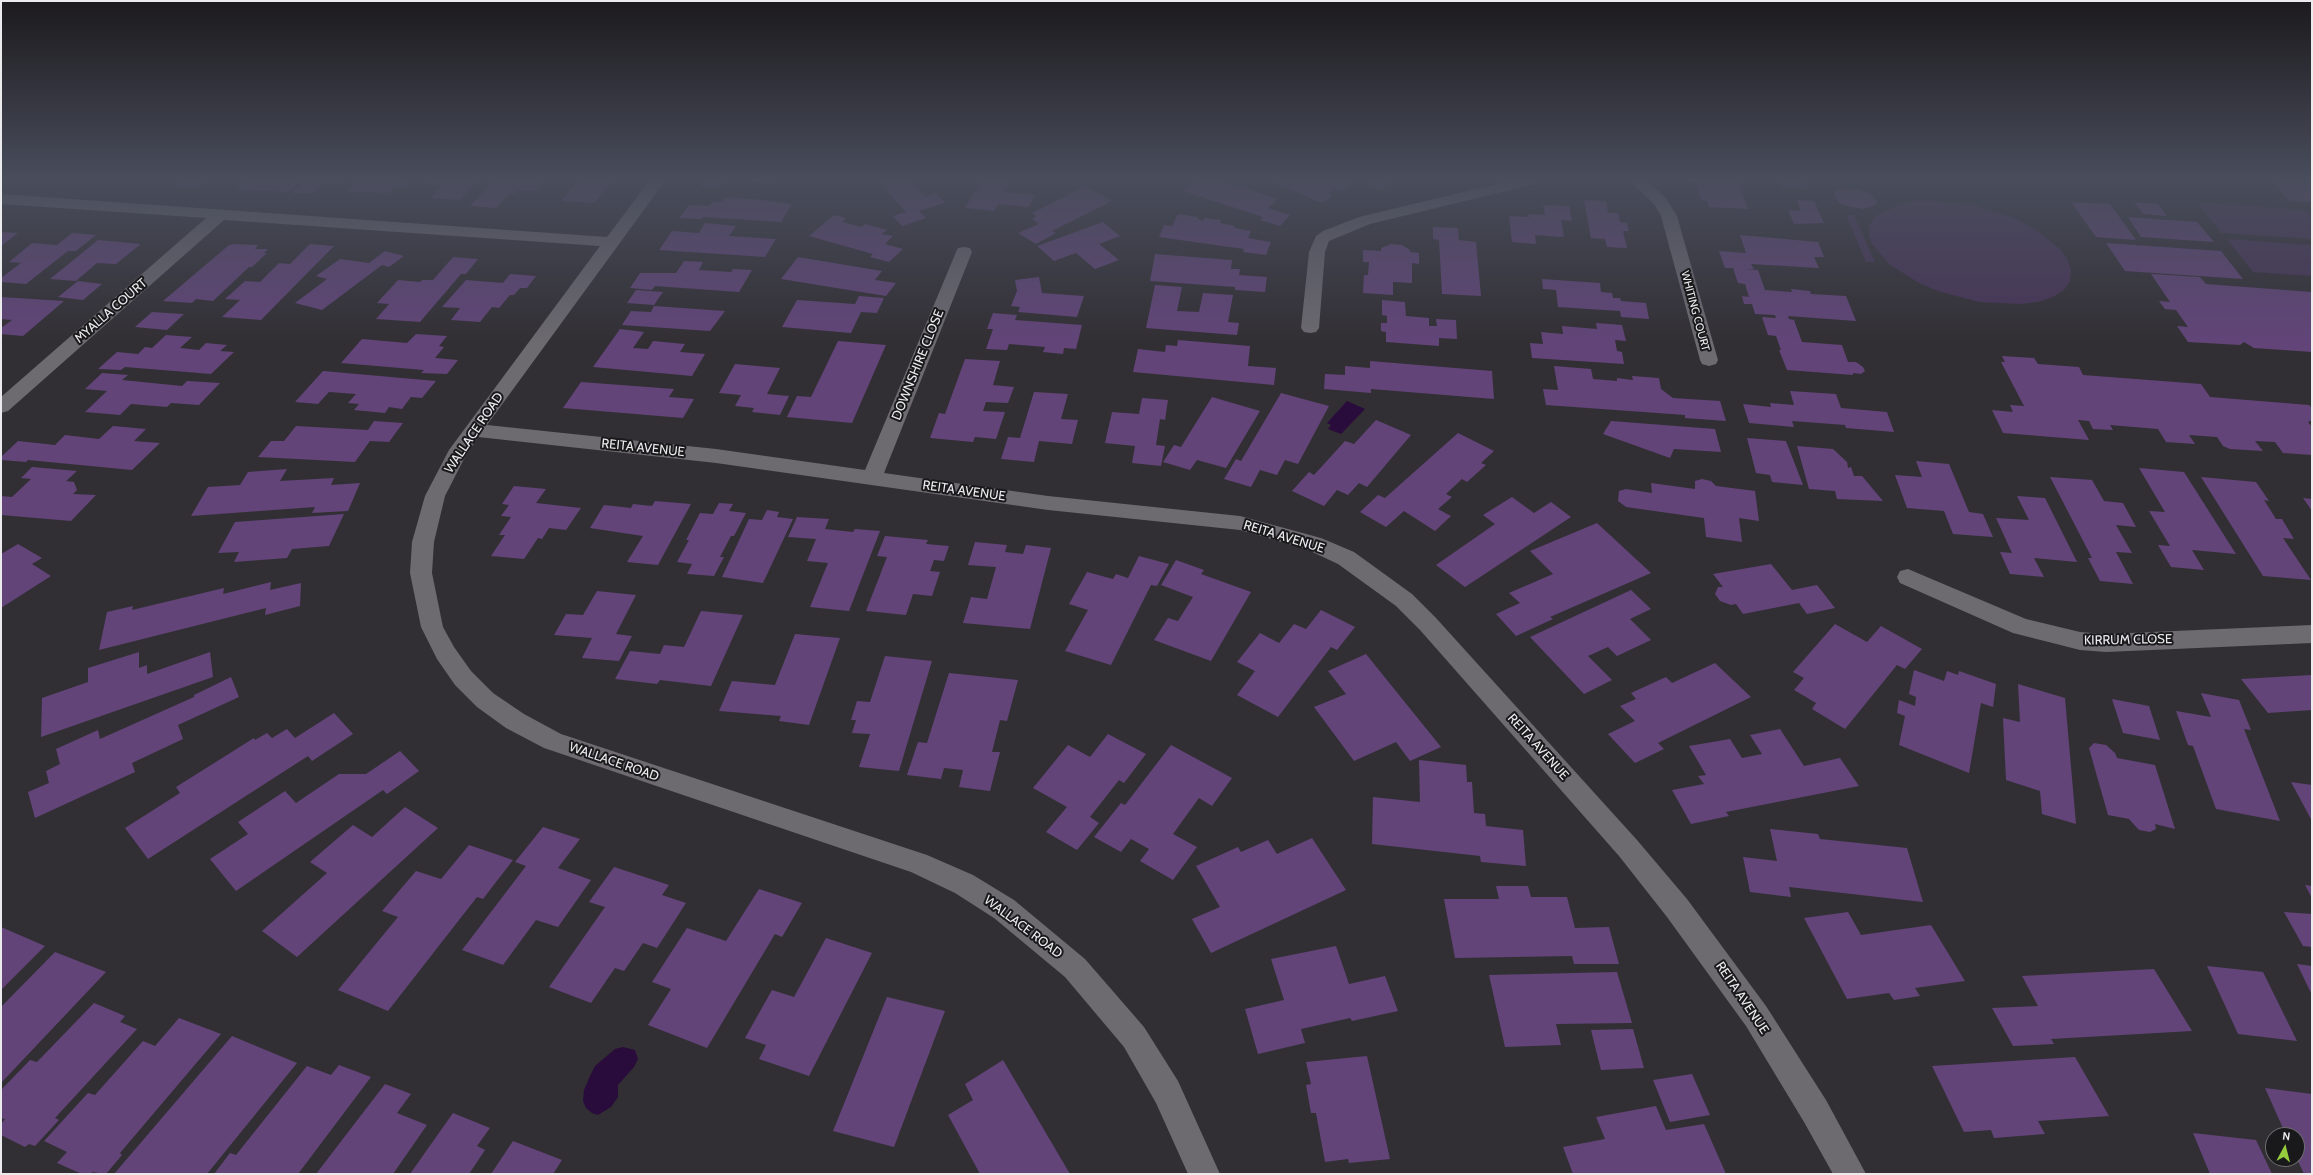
<!DOCTYPE html>
<html>
<head>
<meta charset="utf-8">
<style>
  body { margin:0 }
  #map { position:relative; width:2313px; height:1175px; overflow:hidden; background:#322f34; font-family:Cabin,sans-serif }
  canvas { display:block }
  .frame { position:absolute; inset:0; border:2px solid #ebeaed; pointer-events:none }
  .north { position:absolute; left:2265px; top:1127px; width:40px; height:40px; box-sizing:border-box; background:#19181a; border:1px solid #6d6c6e; border-radius:50%; rotate:7deg; font-size:11px; font-weight:700; line-height:16px; text-align:center; color:#ebeaed }
  .north::after { content:''; display:block; margin:auto; width:14px; height:18px; background:#94cc3d; clip-path:polygon(50% 0,100% 100%,50% 72%,0 100%) }
</style>
</head>
<body>
<div id="map">
<canvas width="2313" height="1175"></canvas>
<div class="frame"></div>
<div class="north">N</div>
</div>
<script>
const ctx = document.querySelector('canvas').getContext('2d');
ctx.lineJoin = 'round';
function fill(path, color) {
  ctx.fillStyle = color;
  ctx.fill(path, 'evenodd');
}
function shape(rows) {
  const path = new Path2D();
  for (const r of rows) {
    path.moveTo(r[0], r[1]);
    for (let i = 2; i < r.length; i += 2) path.lineTo(r[i], r[i + 1]);
  }
  return path;
}
function drawText(font, color, halo, rows, align = 'center') {
  ctx.font = font + ' Cabin,sans-serif';
  ctx.lineWidth = 4;
  ctx.setLineDash([]);
  ctx.textBaseline = 'middle';
  ctx.strokeStyle = halo;
  ctx.fillStyle = color;
  for (const [text, x, y, turn = 0] of rows) {
    ctx.save();
    ctx.translate(x, y);
    ctx.rotate((+turn || 0) * Math.PI / 180);
    ctx.textAlign = isNaN(turn) ? turn : align;
    if (halo) ctx.strokeText(text, 0, 0);
    ctx.fillText(text, 0, 0);
    ctx.restore();
  }
}
const green = shape([
  [1915,201,1933,201,1974,205,2014,218,2032,227,2060,249,2068,260,2071,271,2070,281,2064,290,2053,297,2038,302,2020,304,1979,302,1938,291,1919,283,1889,264,1872,244,1869,234,1870,224,1876,216,1899,204],
  [2197,202,2306,210,2312,217,2312,239,2221,233],
  [1846,215,1854,215,1875,262,1866,262],
  [2227,239,2312,245,2312,276,2253,272]
]);
const water = shape([
  [1347,401,1365,409,1341,434,1328,429,1331,425,1327,423],
  [623,1047,635,1050,638,1059,634,1067,618,1085,618,1097,611,1107,598,1115,592,1113,586,1108,583,1101,584,1090,590,1076,595,1066,615,1049]
]);
const building = shape([
  [182,181,207,181,198,189,175,187],
  [245,181,300,181,288,192,236,189],
  [341,181,338,184,324,183,313,194,291,193,304,182],
  [359,181,368,182,411,181,405,188,395,187,389,193,347,192],
  [421,181,477,181,460,200,431,198,443,185,419,183],
  [494,181,545,181,536,191,518,190,515,194,510,193,496,208,470,206],
  [578,181,612,181,594,203,561,201],
  [704,181,726,181,721,188,700,186],
  [747,181,772,181,770,184],
  [877,181,910,181,926,197,936,193,945,203,919,211,926,218,902,226,893,216,906,212],
  [981,181,1011,181,1005,192,1035,195,1029,207,998,204,994,211,965,208],
  [1195,181,1223,181,1278,199,1268,208,1290,215,1280,226,1260,220,1263,217,1183,191],
  [1271,181,1357,181,1342,191,1336,188,1327,194,1333,196,1322,203],
  [1367,181,1390,181,1393,183,1379,190,1364,182],
  [1685,181,1738,181,1748,209,1709,207,1707,201,1701,200,1695,183],
  [1780,181,1806,181,1810,189,1783,188],
  [2267,181,2312,181,2312,202,2289,201,2274,183],
  [1086,186,1112,201,1052,231,1056,233,1036,244,1018,233,1039,224,1032,219,1037,216,1032,213],
  [1845,188,1859,190,1871,194,1877,201,1877,204,1864,209,1843,205,1838,202,1834,194,1836,191],
  [725,197,762,200,792,204,781,222,703,217,701,219,679,218,689,205,709,206,713,202,722,202],
  [1584,200,1606,201,1608,213,1618,213,1620,222,1627,223,1629,231,1623,231,1627,248,1607,247,1605,239,1591,238],
  [1797,200,1814,201,1824,223,1794,224,1788,210,1801,211],
  [2071,202,2110,204,2136,240,2096,237],
  [2134,202,2158,204,2167,216,2143,214],
  [1543,205,1569,206,1572,221,1561,220,1564,237,1535,235,1536,244,1512,242,1509,216,1529,217,1528,214,1545,215],
  [1178,214,1198,217,1198,219,1203,221,1204,218,1221,220,1220,223,1235,226,1234,228,1251,231,1248,238,1271,242,1266,255,1243,252,1244,249,1159,237,1164,225,1172,226],
  [834,215,846,218,842,222,862,227,865,224,887,230,882,234,893,236,885,244,903,249,889,262,870,257,873,254,809,236],
  [2128,217,2197,222,2214,242,2141,237],
  [1103,222,1120,236,1099,244,1119,260,1095,269,1076,253,1054,261,1037,246],
  [705,223,736,226,729,236,776,239,765,257,659,250,672,231,699,233],
  [1433,227,1458,228,1459,240,1476,242,1481,296,1442,294,1439,240,1433,239],
  [1,232,18,233,1,246],
  [72,233,96,235,76,251,68,251,26,284,1,282,1,278,21,263,9,262,32,243,57,245],
  [1740,235,1818,242,1824,257,1814,257,1819,268,1751,264,1754,269,1745,269,1758,270,1765,290,1792,292,1791,289,1810,291,1811,294,1846,296,1856,321,1788,316,1789,319,1794,320,1802,342,1842,345,1848,362,1856,362,1863,367,1865,371,1861,374,1853,373,1853,375,1787,370,1779,350,1781,350,1776,336,1768,335,1762,317,1776,318,1775,315,1755,314,1752,304,1744,304,1742,296,1749,297,1745,284,1738,283,1733,268,1725,268,1719,251,1746,253],
  [98,240,141,244,116,264,97,263,76,281,50,279],
  [2106,243,2221,251,2243,279,2125,271],
  [235,244,258,245,255,249,268,249,264,253,267,253,252,267,249,267,213,301,196,299,192,303,163,301,229,245],
  [310,244,334,246,261,320,222,317,240,300,225,299,245,281,260,282,279,263,290,264],
  [1391,244,1402,245,1410,250,1410,252,1419,253,1419,264,1412,263,1412,283,1393,282,1393,295,1363,293,1364,275,1368,275,1369,262,1363,262,1363,250,1381,251,1381,248],
  [385,251,404,256,389,267,382,265,322,310,295,303,327,279,316,276,340,259,369,263],
  [1155,254,1232,260,1231,269,1240,269,1239,275,1267,277,1265,292,1235,290,1235,287,1150,281],
  [453,257,478,259,466,274,461,274,420,322,376,319,389,304,377,303,398,280,420,282,422,280,433,280],
  [798,257,882,271,875,280,896,283,886,296,781,279],
  [684,261,703,262,699,270,731,272,733,269,752,270,739,292,655,286,652,290,630,288,640,273,676,273],
  [510,274,536,276,527,288,520,288,514,295,510,295,499,308,492,307,480,322,451,320,460,308,442,307,466,280,503,283],
  [2151,274,2200,277,2206,284,2312,292,2312,352,2254,348,2244,342,2240,345,2188,342,2177,326,2188,327,2176,310,2165,309,2159,301,2170,302],
  [1039,277,1042,293,1084,296,1077,317,1018,312,1020,307,1011,306,1017,291,1015,280],
  [1542,279,1600,283,1601,292,1612,293,1613,298,1620,298,1621,301,1646,303,1649,319,1621,317,1620,311,1558,307,1556,290,1543,289],
  [78,281,102,284,83,300,58,297],
  [1155,285,1182,287,1177,311,1199,312,1203,293,1233,295,1228,322,1239,323,1237,335,1146,328],
  [636,290,663,292,654,305,627,303],
  [859,296,884,298,877,313,861,312,851,333,782,327,797,300,855,304],
  [1,297,64,301,23,336,1,334,1,328,12,320,1,319],
  [1382,300,1405,302,1406,316,1429,318,1429,326,1437,326,1436,319,1456,320,1457,339,1439,338,1439,346,1386,342,1386,332,1381,331,1381,323,1387,323,1387,316,1382,315],
  [654,306,725,311,710,331,622,325,631,311,651,312],
  [152,312,184,314,167,330,135,327],
  [993,313,1017,315,1015,320,1082,325,1076,349,1064,348,1063,354,1043,352,1045,347,1009,344,1007,350,986,349,993,329,987,329],
  [1596,323,1622,325,1626,341,1615,340,1617,351,1622,352,1624,364,1532,358,1530,343,1543,344,1541,332,1563,334,1562,326,1597,329],
  [620,329,644,332,633,348,648,349,653,341,685,344,680,352,705,354,692,376,593,367],
  [416,334,447,336,439,346,444,347,435,358,458,360,447,374,421,373,424,370,341,363,362,339,407,343],
  [166,335,192,337,180,348,199,350,206,343,227,345,220,351,234,352,211,374,125,367,121,370,98,369,117,352,138,354,145,347,152,348],
  [1178,340,1250,346,1248,366,1276,368,1274,385,1133,372,1138,349,1165,352,1166,345,1177,346],
  [838,341,886,345,852,423,787,417,797,396,811,397],
  [2002,356,2034,358,2038,364,2079,367,2083,375,2201,384,2210,397,2309,405,2312,408,2312,420,2308,422,2312,427,2312,455,2283,453,2275,442,2255,441,2263,451,2230,449,2223,446,2217,437,2189,435,2195,444,2166,442,2158,429,2110,425,2113,430,2093,429,2089,421,2078,420,2089,440,2003,433,1992,410,2013,412,2010,405,2024,406,2001,362,2005,362],
  [965,359,1000,361,993,385,1014,387,1008,403,986,402,983,411,1005,412,996,439,975,437,973,442,930,438,939,413,945,414],
  [1370,361,1492,371,1494,399,1371,389,1371,393,1324,389,1325,374,1345,375,1345,366,1370,368],
  [735,364,780,368,767,394,789,396,780,415,752,412,754,408,735,406,741,395,719,393],
  [1554,366,1591,369,1593,379,1617,381,1617,378,1633,380,1632,376,1659,378,1661,389,1673,398,1720,401,1726,421,1685,418,1685,415,1546,405,1543,389,1558,390],
  [323,371,436,381,422,398,411,397,402,409,389,407,385,413,354,410,359,404,348,403,356,394,329,392,318,404,295,402],
  [102,373,128,375,122,380,182,386,187,381,220,383,199,405,171,403,167,407,131,404,120,415,85,412,107,391,85,389],
  [581,382,674,389,669,397,694,399,683,418,563,408],
  [1790,391,1836,394,1841,408,1887,412,1894,432,1846,428,1845,425,1792,421,1794,427,1749,423,1743,404,1771,407,1770,403,1794,405],
  [1034,392,1068,394,1061,419,1078,420,1072,444,1039,441,1034,462,1001,459,1008,437,1020,438],
  [1281,393,1329,406,1298,464,1285,460,1277,475,1260,470,1251,487,1224,479,1236,459,1241,461],
  [1212,397,1260,411,1226,468,1197,460,1190,470,1163,462,1174,445,1181,447],
  [1142,398,1168,400,1165,420,1160,419,1156,445,1165,446,1161,466,1132,463,1135,446,1105,443,1112,412,1139,414],
  [1376,420,1411,435,1367,487,1359,483,1348,495,1337,490,1324,506,1292,491,1309,472,1314,475,1345,441,1354,444],
  [374,421,403,423,389,442,370,441,355,462,258,457,271,441,284,441,296,426,368,430],
  [1611,421,1715,429,1721,452,1674,449,1670,458,1603,434],
  [113,426,146,429,134,441,160,443,132,470,28,460,26,462,1,460,1,457,18,441,55,445,65,435,99,439],
  [1458,433,1494,451,1481,463,1486,465,1467,482,1462,479,1446,494,1452,497,1438,509,1451,516,1435,531,1404,511,1386,527,1360,512,1378,495,1385,498],
  [1747,438,1786,441,1803,485,1772,482,1770,475,1756,473],
  [1797,446,1833,449,1847,462,1848,468,1851,467,1854,476,1862,476,1883,501,1837,499,1835,491,1809,489],
  [1916,461,1949,464,1969,512,1983,514,1993,537,1953,534,1944,511,1907,508,1895,475,1922,477],
  [32,467,77,471,66,481,74,482,77,490,73,494,96,495,71,521,1,515,1,496,12,497,31,479,21,478],
  [2139,468,2184,472,2236,554,2192,550,2204,570,2171,567,2158,545,2170,546,2149,511,2165,512],
  [287,469,280,481,334,478,331,485,360,483,348,511,312,513,315,507,191,516,208,487,240,485,248,472],
  [2050,477,2092,480,2104,501,2123,503,2136,527,2116,525,2132,553,2116,552,2133,584,2100,581,2088,558,2092,558],
  [2201,477,2256,482,2269,501,2264,500,2276,519,2282,519,2294,539,2283,538,2311,580,2263,576],
  [1702,479,1711,481,1716,486,1755,491,1759,521,1739,518,1742,542,1706,537,1704,518,1626,507,1618,501,1619,491,1626,489,1652,493,1651,483,1695,489,1695,481],
  [514,486,546,489,536,503,581,508,566,530,549,528,542,539,538,538,524,559,491,556,505,535,499,535,511,517,501,516,509,505,502,504],
  [2017,496,2045,498,2077,562,2034,558,2044,577,2010,574,2000,552,2012,553,1996,518,2029,520],
  [1512,497,1534,513,1551,502,1571,517,1465,587,1436,565,1495,524,1483,515],
  [2303,498,2312,499,2312,511],
  [655,501,691,504,658,565,627,562,643,536,590,528,604,505,631,508,633,504,652,506],
  [719,503,733,504,729,511,746,513,734,536,731,536,720,557,724,557,714,576,687,574,692,564,677,562,689,540,686,540,700,513,713,514],
  [767,510,779,512,777,517,793,519,763,583,722,577,749,519,762,520],
  [344,514,329,546,292,549,287,558,234,562,239,552,218,553,235,522],
  [797,517,829,519,825,529,853,532,855,529,880,531,849,611,810,607,828,563,807,561,816,539,788,537],
  [1597,523,1651,573,1550,617,1553,619,1516,636,1496,614,1520,603,1509,593,1553,574,1530,551],
  [885,536,928,540,926,544,949,546,944,561,934,560,930,571,940,572,932,596,913,594,906,615,866,611,887,557,877,556],
  [975,542,1007,545,1005,552,1023,554,1026,545,1051,548,1030,629,963,623,971,597,987,599,996,567,968,565],
  [18,544,42,558,32,564,51,576,1,608,1,554],
  [1139,556,1169,564,1157,586,1151,585,1111,665,1065,651,1088,610,1069,604,1087,572,1113,579,1116,574,1128,578],
  [1176,560,1204,570,1201,574,1251,592,1211,661,1154,640,1168,618,1178,621,1193,597,1161,585],
  [1771,564,1792,590,1817,585,1835,608,1807,614,1799,603,1743,614,1736,604,1731,605,1720,601,1715,594,1718,587,1723,587,1713,574],
  [271,582,270,590,301,583,300,606,265,615,266,608,99,650,107,612,133,606,132,610,224,588,223,594],
  [1631,590,1651,609,1630,619,1651,640,1617,656,1608,647,1588,656,1612,680,1584,694,1530,637],
  [597,591,636,595,616,634,632,636,619,661,582,658,592,638,554,635,566,614,583,615],
  [1321,610,1355,627,1337,650,1331,647,1278,717,1237,695,1255,671,1237,662,1260,633,1279,643,1294,624,1306,629],
  [701,611,743,615,711,686,660,680,657,684,615,679,630,651,660,654,664,645,684,647],
  [1835,624,1867,642,1881,626,1922,649,1905,669,1897,665,1845,729,1812,709,1816,703,1794,690,1804,678,1793,672],
  [795,634,840,638,809,725,779,721,781,716,719,711,732,681,775,685],
  [139,652,139,668,147,665,147,674,210,652,213,677,41,737,42,698,88,682,88,668],
  [1366,654,1441,747,1410,761,1396,742,1354,761,1314,707,1346,694,1328,671],
  [885,656,932,661,899,771,859,767,870,734,852,733,856,720,851,720,857,701,870,702],
  [1715,663,1751,697,1658,743,1664,749,1635,763,1608,734,1635,721,1620,706,1636,699,1631,693,1666,677,1672,683],
  [1914,670,1944,681,1947,671,1958,675,1959,671,1996,684,1993,707,1981,703,1969,773,1899,745,1905,716,1897,713,1899,700,1915,706,1916,697,1909,694],
  [949,673,1018,680,1007,721,1000,720,992,752,1000,752,990,791,959,787,963,770,944,768,941,779,907,775,918,742,927,743],
  [2312,675,2312,710,2268,713,2241,679],
  [231,677,239,697,178,725,183,739,132,763,135,772,35,818,28,792,49,783,46,771,60,764,56,749,98,730,100,739,194,697,194,695],
  [2018,684,2065,698,2076,824,2042,814,2040,791,2006,780,2003,718,2020,722],
  [2201,693,2239,700,2251,730,2244,729,2280,821,2216,809,2193,746,2188,745,2176,711,2211,717],
  [2112,699,2149,706,2160,740,2123,733],
  [334,713,353,734,312,761,308,756,148,859,125,828,180,793,176,787,254,738,255,740,267,733,272,738,287,729,295,738],
  [1780,729,1804,766,1840,758,1859,786,1726,812,1729,816,1691,824,1672,790,1704,784,1698,776,1706,775,1689,746,1730,739,1742,758,1762,754,1750,735],
  [1108,734,1146,754,1124,783,1119,780,1090,817,1099,823,1077,850,1046,832,1067,807,1033,788,1068,745,1090,757],
  [2094,743,2106,745,2115,753,2117,758,2155,765,2175,829,2155,824,2156,829,2150,832,2139,830,2129,819,2108,815,2089,748],
  [1171,745,1232,778,1212,806,1199,798,1173,834,1197,847,1173,880,1140,861,1149,849,1131,839,1121,852,1094,837,1121,803,1125,805],
  [400,751,419,771,387,794,383,790,236,891,210,859,248,834,238,822,285,791,296,803,339,774,366,774],
  [1419,760,1466,765,1467,782,1472,782,1474,813,1485,814,1486,826,1523,830,1526,866,1481,862,1480,856,1372,844,1373,797,1420,802],
  [2291,782,2312,785,2312,821],
  [405,807,438,828,297,957,262,931,327,873,310,862,353,825,372,837],
  [543,827,580,839,558,868,591,880,558,927,536,920,503,965,462,950,526,866,515,862],
  [1770,829,1818,834,1820,839,1907,848,1923,902,1789,887,1791,897,1750,892,1743,857,1777,861],
  [1312,838,1346,890,1211,953,1192,919,1220,907,1196,866,1238,847,1241,852,1268,840,1277,854],
  [469,845,513,860,483,899,477,897,388,1011,338,990,398,917,382,911,416,871,441,879],
  [614,867,669,885,662,895,686,903,657,948,643,943,624,971,615,968,591,1003,549,987,605,907,589,902],
  [2305,885,2312,886,2312,898],
  [1496,886,1528,886,1531,897,1567,897,1575,928,1609,927,1619,964,1574,964,1572,956,1455,958,1444,899,1499,899],
  [759,889,802,903,782,937,775,934,707,1048,648,1025,671,989,652,982,687,928,726,941],
  [1848,912,1861,935,1931,925,1965,981,1915,988,1920,996,1894,1000,1889,993,1847,999,1804,918],
  [2284,912,2312,914,2312,947,2303,946],
  [1,927,45,946,1,990],
  [826,938,872,953,809,1076,759,1059,766,1045,745,1038,772,990,794,997],
  [1336,946,1349,984,1385,976,1398,1011,1352,1021,1350,1018,1301,1029,1305,1043,1258,1054,1245,1009,1284,1000,1271,959],
  [55,952,106,972,1,1083,1,1007],
  [2297,964,2312,966,2312,995],
  [2207,966,2263,972,2297,1041,2238,1034],
  [2154,969,2192,1031,2051,1039,2054,1044,2013,1046,1992,1008,2038,1006,2022,976],
  [1617,972,1632,1023,1556,1024,1561,1045,1505,1047,1489,975],
  [887,997,945,1011,894,1147,833,1131],
  [94,1003,125,1016,120,1022,137,1029,55,1118,59,1120,35,1146,29,1144,25,1147,1,1135,1,1124,5,1119,1,1118,1,1090,30,1060,37,1062],
  [179,1018,221,1034,120,1153,122,1155,106,1174,92,1172,91,1174,82,1174,57,1163,67,1152,44,1141,88,1093,95,1095,143,1041,155,1046],
  [1633,1029,1644,1068,1601,1070,1591,1030],
  [232,1036,297,1063,207,1174,114,1174],
  [1367,1056,1390,1159,1349,1163,1348,1159,1325,1162,1316,1113,1311,1113,1306,1085,1311,1084,1306,1062],
  [2075,1057,2109,1116,2038,1121,2045,1134,1994,1138,1991,1130,1964,1132,1932,1066],
  [1003,1060,1070,1174,980,1174,948,1115,973,1100,965,1084],
  [339,1065,371,1077,298,1174,214,1174,230,1153,236,1155,307,1066,331,1075],
  [1692,1074,1710,1115,1670,1122,1653,1080],
  [385,1084,411,1094,397,1113,427,1125,393,1174,316,1174],
  [2265,1088,2312,1094,2312,1174,2304,1174,2297,1159,2297,1135,2286,1135],
  [1656,1106,1666,1130,1704,1124,1726,1174,1573,1174,1563,1147,1605,1139,1596,1117],
  [453,1113,490,1128,477,1146,485,1150,469,1174,410,1174],
  [2193,1133,2256,1140,2272,1174,2210,1174],
  [513,1141,562,1160,553,1174,491,1174]
]);
const street = shape([
  [649,181,665,181,487,425,716,449,865,470,956,252,958,248,964,247,970,248,972,252,884,473,1048,496,1240,516,1321,538,1354,552,1412,594,1436,618,1637,840,1687,899,1766,1006,1826,1100,1866,1174,1833,1174,1804,1122,1746,1026,1667,917,1619,856,1420,630,1396,606,1338,564,1306,549,1240,530,1048,510,716,463,478,437,465,457,445,496,434,542,432,573,443,627,454,647,471,671,493,693,524,714,561,734,927,855,973,875,1014,900,1085,959,1144,1027,1178,1081,1220,1174,1188,1174,1156,1103,1124,1047,1065,977,994,918,955,893,911,872,544,748,506,728,477,707,455,685,437,659,421,627,410,573,412,542,425,496,449,450,600,246,224,220,8,411,1,413,1,397,206,218,1,204,1,194,607,237,649,181],
  [1509,181,1537,181,1535,184,1370,224,1329,241,1325,252,1319,328,1316,332,1310,333,1304,332,1301,328,1309,252,1316,236,1323,231,1359,217,1509,181],
  [1630,181,1647,181,1666,198,1677,216,1718,360,1716,364,1709,366,1702,364,1700,360,1661,216,1654,204,1630,181],
  [1908,569,2026,619,2080,632,2106,634,2312,625,2312,643,2106,652,2080,650,2013,633,1900,583,1897,577,1900,571,1908,569]
]);
const farStreetnames = [
  ["WHITING COURT",1695,311,75]
];
const streetNames = [
  ["MYALLA COURT",111,311,-41],
  ["DOWNSHIRE CLOSE",918,365,-68],
  ["WALLACE ROAD",474,433,-56],
  ["REITA AVENUE",643,448,6],
  ["REITA AVENUE",964,491,8],
  ["REITA AVENUE",1284,537,17],
  ["KIRRUM CLOSE",2128,640,-1],
  ["REITA AVENUE",1538,747,48],
  ["WALLACE ROAD",614,762,19],
  ["WALLACE ROAD",1023,927,37],
  ["REITA AVENUE",1742,998,56]
];
fill(green, '#473357');
fill(water, '#290b3c');
fill(building, '#624479');
fill(street, '#6d6a70');
const sky = ctx.createLinearGradient(0, 0, 0, 345);
sky.addColorStop(0, '#1c1a1d');
sky.addColorStop(0.52, '#494d5c');
sky.addColorStop(1, '#494d5c00');
ctx.fillStyle = sky;
ctx.fillRect(0, 0, 2313, 345);
drawText('11px', '#ebeaed', '#19181a', farStreetnames);
drawText('13px', '#ebeaed', '#19181a', streetNames);
</script>
</body>
</html>
